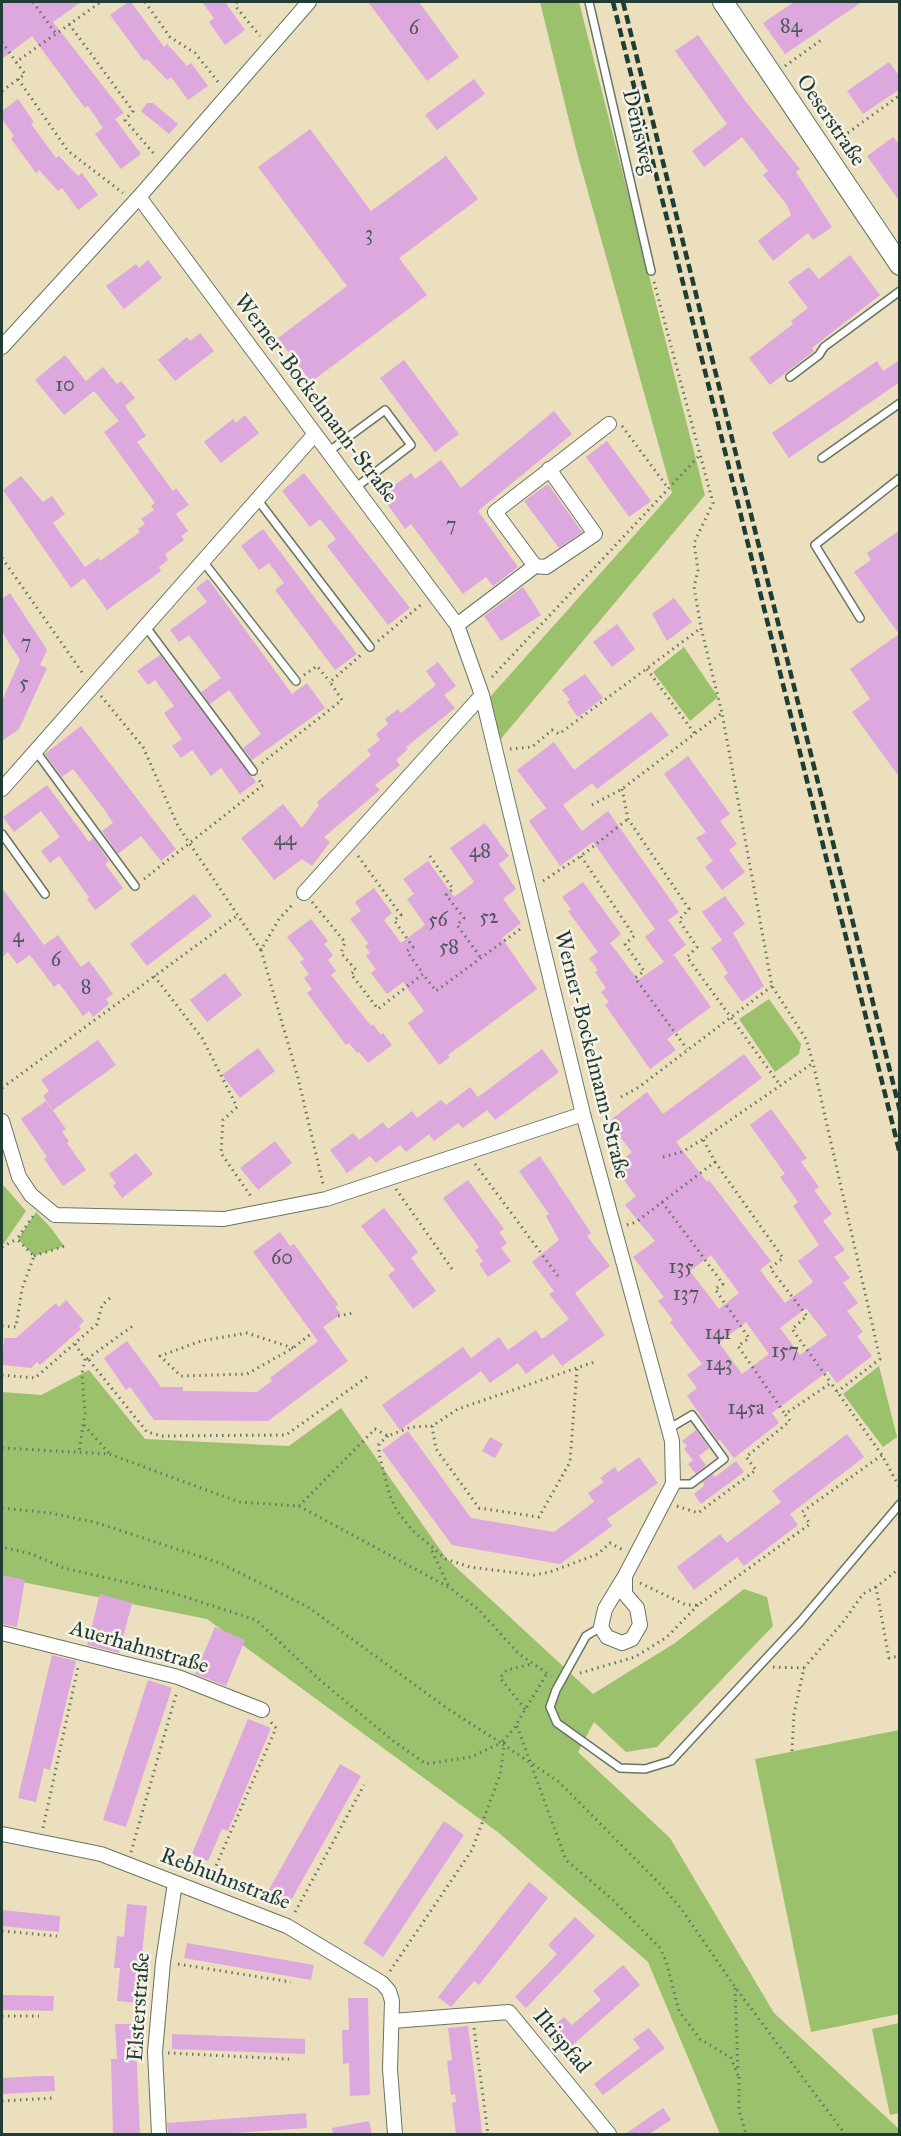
<!DOCTYPE html>
<html>
<head>
<meta charset="utf-8">
<style>
  body { margin:0 }
  #map { position:relative; width:901px; height:2136px; overflow:hidden; background:#ebdfbd; font-family:"IM FELL Great Primer",serif }
  canvas { display:block }
  .frame { position:absolute; inset:0; border:3px solid #1f3d34; pointer-events:none }
</style>
</head>
<body>
<div id="map">
<canvas width="901" height="2136"></canvas>
<div class="frame"></div>
</div>
<script>
const ctx = document.querySelector('canvas').getContext('2d');
ctx.lineJoin = 'round';
function fill(path, color) {
  ctx.fillStyle = color;
  ctx.fill(path, 'evenodd');
}
function shape(rows) {
  const path = new Path2D();
  for (const r of rows) {
    path.moveTo(r[0], r[1]);
    for (let i = 2; i < r.length; i += 2) path.lineTo(r[i], r[i + 1]);
  }
  return path;
}
function strokePath(path, color, width, dash) {
  ctx.strokeStyle = color;
  ctx.lineWidth = width;
  ctx.lineCap = dash ? 'butt' : 'round';
  ctx.setLineDash(dash || []);
  ctx.stroke(path);
}
function drawText(font, color, halo, rows, align = 'center') {
  ctx.font = font + ' "IM FELL Great Primer",serif';
  ctx.lineWidth = 5;
  ctx.setLineDash([]);
  ctx.textBaseline = 'middle';
  ctx.strokeStyle = halo;
  ctx.fillStyle = color;
  for (const [text, x, y, turn = 0] of rows) {
    ctx.save();
    ctx.translate(x, y);
    ctx.rotate((+turn || 0) * Math.PI / 180);
    ctx.textAlign = isNaN(turn) ? turn : align;
    if (halo) ctx.strokeText(text, 0, 0);
    ctx.fillText(text, 0, 0);
    ctx.restore();
  }
}
const green = shape([
  [540,2,579,2,705,495,500,740,490,697,672,493,576,149],
  [684,647,718,697,690,721,653,672],
  [769,999,801,1044,799,1054,775,1072,739,1019],
  [4,1186,26,1211,2,1246,2,1187],
  [36,1212,51,1228,64,1246,34,1256,18,1239],
  [879,1366,897,1437,883,1447,843,1394],
  [89,1370,145,1439,289,1446,341,1408,446,1558,593,1694,675,1643,744,1589,767,1597,773,1626,657,1747,626,1752,594,1722,578,1752,670,1838,774,2013,899,2129,899,2134,720,2134,648,1962,499,1833,207,1619,2,1578,2,1392,41,1395],
  [899,1730,899,2014,811,2032,755,1759],
  [899,2023,899,2113,890,2115,872,2029]
]);
const building = shape([
  [2,2,81,2,53,22,124,113,115,119,141,154,121,169,95,134,103,128,88,106,85,108,32,36,2,59],
  [128,2,131,2,164,47,167,44,187,66,191,63,208,86,188,100,171,77,167,80,147,59,144,61,110,15],
  [202,2,225,2,245,30,225,45,209,22,214,18],
  [368,2,419,2,459,57,427,81],
  [794,2,862,2,785,54,763,23],
  [698,35,746,102,800,169,796,172,832,227,813,240,808,233,773,261,758,241,791,215,787,205,763,175,768,171,742,137,704,167,692,151,727,124,675,51],
  [889,62,900,77,900,89,863,114,847,91],
  [474,79,485,94,437,130,425,115],
  [18,99,34,122,31,124,56,158,59,156,78,176,82,173,98,195,78,210,62,188,58,191,39,170,36,173,11,139,14,136,2,119,2,111],
  [147,103,153,103,178,124,169,134,141,111],
  [310,129,371,211,446,156,478,199,399,258,427,295,311,382,278,338,347,286,258,167],
  [893,137,900,145,900,202,867,156],
  [850,255,880,295,812,348,814,351,770,385,749,358,793,324,791,321,808,308,788,282,809,267,819,279],
  [148,260,162,278,124,309,106,286,136,264,139,268],
  [200,333,214,351,175,381,158,360,187,337,190,341],
  [65,355,86,381,103,367,117,384,121,381,135,398,125,406,146,436,137,442,173,491,176,488,189,505,176,514,188,531,181,536,184,540,165,554,168,560,159,567,161,571,107,610,84,578,71,588,3,490,21,476,43,502,52,496,65,514,53,523,85,567,98,558,100,561,140,532,138,529,145,524,141,519,154,510,151,506,155,503,104,432,119,421,94,391,64,415,35,380],
  [404,360,459,434,435,452,380,378],
  [900,360,900,382,789,458,772,433,877,361,883,371],
  [554,411,572,434,478,511,518,567,493,586,486,577,463,594,411,524,405,529,385,501,392,496,388,490,411,473,415,479,441,460,461,488],
  [245,415,259,433,221,463,204,442,233,419,236,423],
  [607,441,651,501,629,517,586,457],
  [304,473,410,608,388,625,327,546,336,539,320,519,310,527,282,491],
  [548,484,582,532,559,548,524,501],
  [263,529,357,654,335,670,275,590,284,583,269,563,259,570,241,546],
  [900,530,900,778,852,712,870,699,850,669,899,634,854,572,871,560,867,553],
  [208,579,292,694,307,683,325,708,252,760,243,748,261,734,229,690,210,704,201,692,221,678,189,635,179,642,170,630,207,602,196,588],
  [523,587,541,615,501,641,484,616],
  [10,593,47,650,40,665,47,668,19,729,2,741,2,701,20,660,2,632,2,599],
  [674,598,692,622,667,641,652,614],
  [617,624,635,649,612,667,593,642],
  [160,655,256,782,240,794,221,768,211,776,192,750,181,758,172,746,182,739,164,713,174,706,155,680,148,685,137,671],
  [438,662,456,686,444,695,455,708,406,747,408,749,396,760,400,765,375,785,380,790,324,837,330,842,312,866,302,859,274,880,241,838,283,804,302,828,319,805,317,802,371,755,367,750,380,740,376,734,388,724,385,719,398,709,401,713,436,685,426,671],
  [585,674,603,698,578,717,567,702,570,700,562,690],
  [651,712,669,735,597,789,592,783,563,805,582,831,608,811,679,912,668,920,686,945,664,962,645,937,655,929,593,842,560,866,529,821,546,808,517,770,554,742,574,770],
  [81,726,176,849,161,861,141,836,118,854,102,831,113,823,104,809,73,769,62,777,45,754],
  [688,756,730,814,720,821,737,844,729,850,745,872,722,890,705,867,713,861,696,838,706,832,664,774],
  [47,785,89,842,93,838,109,861,105,864,123,888,95,910,87,899,89,897,59,856,50,863,41,851,60,837,41,811,14,832,3,817],
  [485,823,509,856,499,864,516,889,503,899,521,923,502,938,537,989,448,1055,450,1057,439,1065,408,1023,424,1011,403,982,387,994,371,973,376,969,366,956,370,953,365,946,368,943,350,919,361,911,355,902,374,888,392,913,384,920,401,943,425,925,407,899,414,894,403,879,428,861,454,897,474,882,450,848],
  [583,882,621,934,610,943,638,980,674,955,711,1007,667,1039,676,1050,650,1069,605,1005,609,1002,601,992,606,988,595,972,598,970,589,958,598,952,568,911,571,909,562,897],
  [2,888,44,945,58,935,81,967,89,961,113,994,106,999,109,1004,93,1017,89,1011,83,1016,59,983,54,987,30,955,17,964,8,952,2,957],
  [194,894,212,916,147,966,130,944],
  [725,896,745,924,733,933,764,986,742,1002,724,977,728,973,711,948,722,940,702,912],
  [311,919,328,941,324,944,333,955,328,960,336,971,331,975,371,1026,373,1024,381,1035,383,1033,392,1045,368,1063,359,1052,357,1053,349,1043,346,1045,307,993,312,989,304,978,309,974,300,962,304,959,287,937],
  [225,973,242,995,207,1022,190,1000],
  [98,1040,116,1065,53,1110,43,1096,49,1091,41,1080],
  [258,1048,275,1071,240,1098,222,1075],
  [542,1049,559,1072,495,1120,487,1110,463,1128,458,1123,434,1141,429,1134,406,1152,400,1145,376,1163,370,1156,347,1173,330,1150,353,1133,359,1140,383,1122,388,1129,412,1111,417,1118,441,1100,446,1105,470,1087,478,1097],
  [744,1054,762,1078,676,1142,707,1182,709,1180,771,1261,760,1270,785,1303,813,1282,798,1261,819,1245,793,1206,798,1202,780,1177,785,1174,750,1125,771,1109,807,1158,801,1162,819,1187,814,1190,832,1214,823,1221,845,1250,834,1257,850,1278,843,1283,858,1303,847,1311,863,1332,857,1336,872,1356,837,1383,828,1371,772,1413,779,1423,734,1458,720,1440,718,1441,687,1396,697,1388,687,1375,702,1364,670,1322,673,1320,658,1301,664,1297,633,1257,655,1241,625,1205,636,1196,614,1167,632,1152,608,1122,647,1092,663,1114],
  [711,1255,739,1293,719,1309,690,1271],
  [806,1308,827,1335,800,1355,780,1328],
  [746,1322,769,1354,742,1374,719,1343],
  [46,1101,66,1129,62,1132,69,1141,67,1143,86,1170,63,1186,44,1159,47,1157,21,1119],
  [275,1141,292,1163,258,1190,240,1168],
  [136,1153,153,1174,122,1198,113,1186,116,1183,109,1174],
  [540,1156,591,1233,587,1236,610,1266,575,1293,605,1335,562,1366,553,1354,526,1374,518,1363,490,1383,481,1371,400,1430,382,1405,463,1347,471,1358,499,1337,508,1350,536,1330,542,1339,569,1319,549,1294,554,1291,532,1262,559,1240,546,1216,549,1214,519,1171],
  [468,1180,504,1229,499,1232,507,1243,501,1248,511,1261,488,1277,479,1264,483,1261,475,1250,479,1247,443,1198],
  [384,1208,418,1252,411,1258,436,1291,413,1309,388,1275,395,1270,361,1226],
  [280,1232,290,1246,294,1244,338,1304,335,1307,341,1314,323,1327,348,1361,268,1421,154,1420,130,1387,126,1390,104,1358,127,1341,161,1387,183,1387,183,1391,257,1392,272,1381,270,1378,318,1341,253,1252],
  [66,1300,84,1321,79,1326,81,1329,40,1365,37,1362,31,1368,2,1365,4,1338,16,1338,56,1303,59,1307],
  [696,1430,709,1448,699,1456,706,1465,696,1474,688,1464,693,1460,684,1449,687,1446,682,1441],
  [408,1431,471,1518,554,1532,594,1502,588,1493,604,1482,600,1478,615,1467,618,1472,639,1457,658,1483,607,1519,612,1526,560,1564,452,1545,382,1450],
  [847,1434,864,1457,790,1514,798,1525,744,1566,737,1557,694,1590,677,1567,720,1534,727,1543,781,1502,772,1491],
  [490,1437,503,1444,495,1458,482,1451],
  [736,1461,744,1472,701,1504,694,1494,705,1485,702,1482,713,1474,715,1477],
  [2,1575,25,1580,17,1627,2,1624],
  [100,1594,132,1603,119,1653,87,1645],
  [215,1627,245,1640,226,1686,195,1674],
  [52,1655,76,1661,50,1770,44,1768,36,1802,18,1798],
  [148,1680,172,1688,126,1827,103,1820],
  [248,1719,271,1728,228,1831,222,1829,208,1861,192,1854],
  [340,1764,361,1776,289,1904,268,1891],
  [444,1821,464,1835,383,1957,363,1943],
  [529,1882,548,1898,479,1985,474,1981,451,2007,438,1997],
  [127,1904,147,1906,137,2003,117,2001,120,1968,114,1968,117,1936,124,1937],
  [2,1910,60,1916,59,1932,2,1926],
  [575,1917,595,1936,526,2008,515,1997,557,1954,548,1945],
  [187,1943,314,1965,311,1980,184,1958],
  [623,1965,640,1985,566,2051,548,2031,564,2017,572,2025,601,2000,593,1991],
  [2,1995,54,1996,53,2011,2,2010],
  [348,1998,368,1998,370,2095,350,2096,349,2063,343,2064,342,2030,349,2030],
  [115,2024,135,2024,140,2134,113,2134,111,2059,117,2059],
  [468,2026,481,2123,482,2134,456,2134,455,2126,452,2103,456,2102,455,2094,451,2095,447,2061,452,2060,448,2028],
  [649,2028,665,2048,603,2095,594,2084,640,2048,633,2039],
  [172,2034,305,2039,305,2054,172,2049],
  [39,2076,54,2076,55,2091,2,2094,2,2078],
  [663,2108,671,2120,649,2134,625,2134],
  [306,2113,307,2128,220,2134,168,2134,167,2123],
  [369,2121,372,2134,333,2134,332,2128]
]);
const path = shape([
  [33,2,56,34],
  [145,2,170,37,195,53,219,83],
  [237,2,236,7,260,36],
  [69,24,133,111,125,120,155,155],
  [2,42,16,62],
  [785,66,824,38],
  [18,79,68,151,123,193],
  [2,91,25,74,16,62,101,2],
  [838,140,900,95],
  [654,282,713,503,694,543,698,570,694,587,701,628],
  [622,426,668,488],
  [2,558,84,675],
  [378,641,423,603],
  [647,669,695,734],
  [304,675,317,666,330,682],
  [492,677,700,455],
  [101,696,143,747,178,826,261,950,279,919,294,903],
  [510,749,532,747,552,730,559,734,701,628,722,713],
  [262,763,342,700,330,682,361,655],
  [622,789,628,819,689,909,679,920,697,947,687,957,780,1085],
  [592,805,622,789,722,713,772,986,806,1039,813,1063,880,1359,837,1392],
  [358,856,401,915,394,920,413,947,407,951,423,974],
  [430,856,453,889,446,895,464,918,457,925,481,958],
  [581,856,634,936,625,944,644,971,635,978,687,1049],
  [144,879,263,785,258,779],
  [543,881,581,856,628,819],
  [312,902,345,942,341,953,356,970,351,974,378,1009,423,974,436,991,523,927],
  [261,950,298,1078,323,1184],
  [154,976,202,1038,237,1107,223,1120,221,1153,252,1198],
  [2,1088,238,915],
  [621,1097,639,1087,772,986],
  [663,1157,682,1152,703,1139],
  [715,1162,783,1258,770,1268,807,1316,792,1329,831,1383],
  [475,1164,558,1276],
  [396,1189,452,1269],
  [662,1202,723,1284,715,1289,749,1338,738,1346,785,1414],
  [627,1225,636,1222,715,1162,703,1139,813,1063],
  [2,1247,17,1239],
  [34,1256,68,1245],
  [338,1316,353,1313],
  [2,1326,16,1327,22,1289,34,1256,17,1239,34,1215],
  [75,1344,85,1359,82,1374,85,1413,79,1452],
  [293,1348,247,1333,201,1341,160,1356,181,1376,247,1374,293,1348,312,1333],
  [87,1359,134,1325],
  [89,1360,147,1432,162,1436,286,1435,367,1377],
  [577,1369,570,1462,539,1517,479,1508,436,1449,432,1426,458,1409,597,1361],
  [2,1375,35,1378,97,1324,102,1305,111,1297],
  [84,1425,109,1453],
  [388,1436,379,1444,379,1454,390,1496,397,1511,412,1530,446,1559,470,1567,534,1575,550,1572,598,1554,610,1543,623,1550],
  [2,1448,109,1454,239,1502,299,1506,450,1588,478,1609,519,1654,551,1676],
  [299,1506,375,1429,388,1436,411,1427,432,1426],
  [677,1506,698,1513,756,1470,746,1457,790,1421,785,1414,831,1383,882,1455,900,1488],
  [2,1508,50,1513,94,1522,220,1563,308,1607,448,1709,501,1743,471,1757,426,1764,392,1740,321,1681,256,1620,173,1593,64,1568,32,1554,2,1547],
  [432,1551,448,1585],
  [900,1568,876,1587,889,1658,900,1656],
  [640,1583,686,1605,698,1605,810,1524,802,1512,882,1455],
  [773,1667,804,1668],
  [580,1673,635,1657,667,1637,698,1605],
  [546,1675,513,1730,501,1743,559,1782,658,1882,680,1907,735,1987,845,2134],
  [525,1709,500,1678,507,1670,532,1664],
  [517,1726,566,1860,612,1899,660,1948,666,1961,679,2011,700,2039,731,2058,739,2078],
  [792,1751,794,1714,804,1668,843,1622,863,1594,876,1587],
  [43,1828,78,1667],
  [131,1852,177,1691],
  [209,1882,276,1728,270,1721],
  [295,1912,364,1785],
  [2,1931,57,1936],
  [178,1964,291,1982],
  [390,1971,472,1850,500,1775,505,1739],
  [735,1988,738,2071],
  [2,2016,39,2016],
  [474,2028,488,2134],
  [168,2053,289,2059],
  [739,2077,739,2110,746,2134],
  [2,2101,53,2098]
]);
const lane = shape([
  [589,2,651,271],
  [790,377,819,355,824,347,900,291],
  [328,452,385,410,411,445,355,488],
  [822,458,900,403],
  [257,499,370,647],
  [202,560,296,681],
  [860,618,815,545,900,478],
  [146,627,253,771],
  [35,750,135,886],
  [2,834,45,894],
  [670,1428,692,1415,724,1459,691,1484,673,1484],
  [601,1627,586,1636,556,1690,550,1707,557,1723,620,1768,645,1769,671,1761,800,1622,900,1504]
]);
const street = shape([
  [139,197,457,625,482,695,583,1114,672,1441,673,1484,625,1576,605,1609,601,1627,607,1637,622,1643,632,1639,640,1625,637,1608,625,1594,625,1576],
  [2,347,139,197,309,2],
  [535,566,546,567,595,534,549,469],
  [457,625,535,566,495,512,609,424],
  [2,789,315,434],
  [304,893,482,695],
  [2,1121,19,1177,31,1195,55,1215,224,1219,326,1199,583,1114],
  [2,1633,178,1677,262,1710],
  [2,1834,101,1854,287,1926,382,1983,389,1991,392,2001,390,2069,395,2134],
  [392,2021,509,2012,609,2134],
  [159,2134,155,2052,163,1962,175,1883]
]);
const secondary = shape([
  [723,2,900,265]
]);
const rail = shape([
  [613,2,900,1154],
  [623,2,900,1111]
]);
const numberNames = [
  ["84",791,27],
  ["6",414,29],
  ["3",369,235],
  ["10",65,386],
  ["7",451,526],
  ["7",26,644],
  ["5",24,684],
  ["44",285,840],
  ["48",480,852],
  ["52",489,918],
  ["56",438,921],
  ["4",18,937],
  ["58",449,948],
  ["6",56,961],
  ["8",86,988],
  ["60",282,1259],
  ["135",681,1268],
  ["137",686,1295],
  ["141",718,1334],
  ["157",785,1352],
  ["143",719,1365],
  ["145a",746,1409]
];
const streetNames = [
  ["Oeserstraße",830,121,56],
  ["Denisweg",638,132,77],
  ["Werner-Bockelmann-Straße",315,399,53],
  ["Werner-Bockelmann-Straße",591,1055,76],
  ["Auerhahnstraße",139,1648,16],
  ["Rebhuhnstraße",225,1880,21],
  ["Elsterstraße",140,2007,-86],
  ["Iltispfad",561,2042,50]
];
fill(green, '#9bc16c');
fill(building, '#dca8dd');
strokePath(lane, '#667664', 10);
strokePath(street, '#667664', 16);
strokePath(secondary, '#667664', 22);
strokePath(path, '#667664', 3, [1.5, 4.5]);
strokePath(lane, '#fff', 7);
strokePath(street, '#fff', 14);
strokePath(secondary, '#fff', 20);
strokePath(rail, '#1f3d34', 4.5, [9, 4.5]);
drawText('20px', '#4e585e', null, numberNames);
drawText('22px', '#1f3d34', '#f7f3e8', streetNames);
</script>
</body>
</html>
